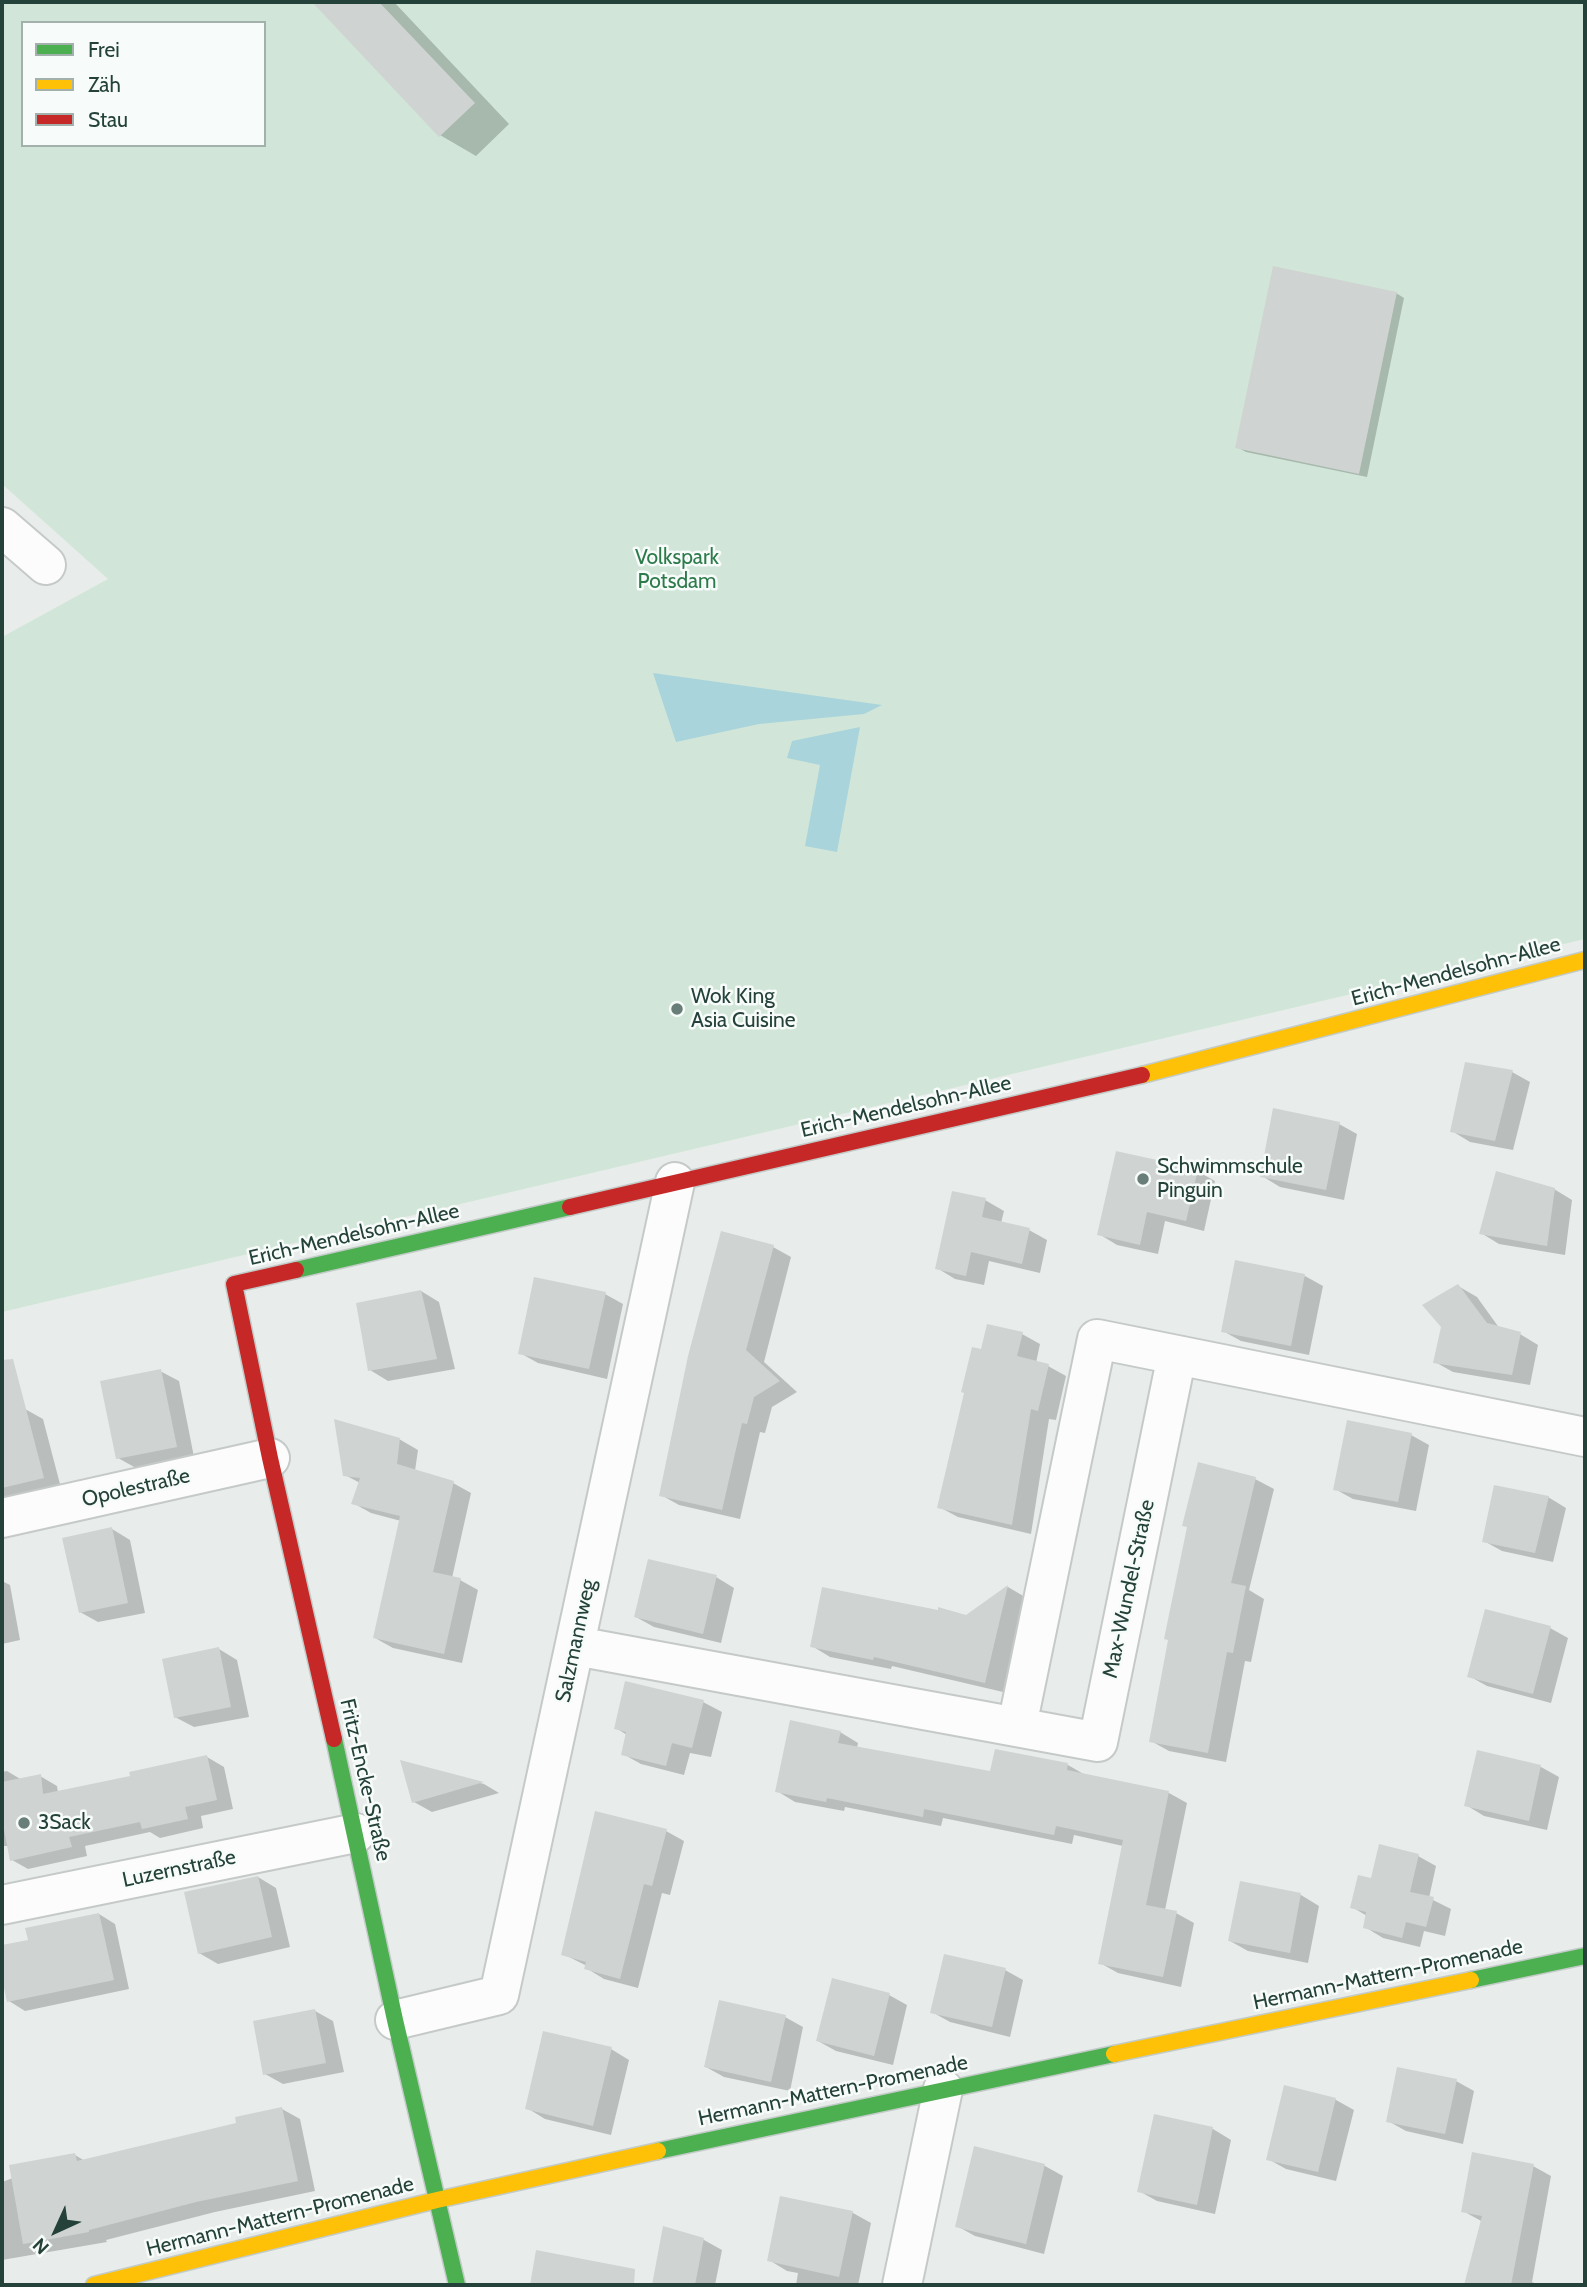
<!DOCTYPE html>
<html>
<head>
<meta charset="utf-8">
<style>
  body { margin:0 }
  #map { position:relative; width:1587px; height:2287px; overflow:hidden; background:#e8edeb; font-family:Cabin,sans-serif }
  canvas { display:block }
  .frame { position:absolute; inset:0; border:4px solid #24423a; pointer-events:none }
  .legend { position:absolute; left:21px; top:21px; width:245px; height:126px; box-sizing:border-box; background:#f7fbf9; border:2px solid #a3b1ad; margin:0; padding:9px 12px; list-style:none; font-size:21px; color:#24423a }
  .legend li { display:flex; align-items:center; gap:14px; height:35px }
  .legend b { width:35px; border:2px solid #a3b1ad }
  .north { position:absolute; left:21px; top:2196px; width:70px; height:70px; -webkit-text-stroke:5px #f7fbf9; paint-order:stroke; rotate:225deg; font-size:19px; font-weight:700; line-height:28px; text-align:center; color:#24423a }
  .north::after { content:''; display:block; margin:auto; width:24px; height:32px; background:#24423a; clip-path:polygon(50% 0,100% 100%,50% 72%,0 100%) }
</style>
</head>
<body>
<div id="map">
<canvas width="1587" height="2287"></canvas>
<div class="frame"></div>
<ul class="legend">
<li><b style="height:9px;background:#4caf50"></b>Frei</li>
<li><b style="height:9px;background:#ffc107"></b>Zäh</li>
<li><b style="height:9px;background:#c62828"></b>Stau</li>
</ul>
<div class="north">N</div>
</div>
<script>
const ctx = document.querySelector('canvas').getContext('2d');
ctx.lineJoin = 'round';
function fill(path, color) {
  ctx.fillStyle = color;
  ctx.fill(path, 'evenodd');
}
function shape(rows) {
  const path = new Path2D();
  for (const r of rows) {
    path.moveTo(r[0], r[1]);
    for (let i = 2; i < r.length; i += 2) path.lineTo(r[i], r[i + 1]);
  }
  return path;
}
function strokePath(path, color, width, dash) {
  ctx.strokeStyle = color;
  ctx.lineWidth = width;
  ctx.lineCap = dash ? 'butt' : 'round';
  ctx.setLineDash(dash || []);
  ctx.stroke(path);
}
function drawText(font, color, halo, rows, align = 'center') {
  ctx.font = font + ' Cabin,sans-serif';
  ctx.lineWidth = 5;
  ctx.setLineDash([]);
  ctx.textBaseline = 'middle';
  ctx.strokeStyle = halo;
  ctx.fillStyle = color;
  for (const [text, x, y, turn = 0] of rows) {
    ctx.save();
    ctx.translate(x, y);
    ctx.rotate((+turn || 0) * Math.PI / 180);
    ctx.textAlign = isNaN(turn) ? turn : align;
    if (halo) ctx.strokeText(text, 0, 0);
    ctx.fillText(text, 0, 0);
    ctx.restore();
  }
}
const green = shape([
  [2,2,1585,2,1585,939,2,1312,2,637,108,579,2,484],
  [23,23,264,23,264,145,23,145]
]);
const water = shape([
  [653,673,882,705,864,714,759,724,676,742],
  [860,727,837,852,805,846,820,765,787,758,792,741]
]);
const shadow = shape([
  [314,2,394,2,509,124,476,156,440,135],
  [1396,293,1404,298,1367,477,1246,452,1237,447],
  [1512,1072,1530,1082,1513,1150,1470,1142,1452,1131],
  [1339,1124,1357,1134,1344,1200,1280,1187,1262,1176],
  [1197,1171,1215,1181,1204,1231,1165,1221,1158,1254,1117,1245,1099,1234],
  [1554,1189,1572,1200,1565,1255,1499,1244,1481,1233],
  [985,1200,1004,1211,1001,1223,1029,1230,1047,1240,1040,1273,989,1261,984,1285,955,1279,937,1268],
  [773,1247,791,1257,764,1362,797,1392,772,1407,765,1433,760,1432,740,1519,679,1505,661,1495],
  [1305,1276,1323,1286,1309,1355,1241,1341,1223,1331],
  [1458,1286,1477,1297,1500,1329,1520,1334,1538,1345,1530,1385,1453,1372,1435,1362],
  [421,1291,439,1302,455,1369,388,1381,370,1370],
  [605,1294,623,1304,607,1379,538,1363,520,1353],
  [1022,1334,1040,1344,1036,1363,1048,1366,1066,1376,1056,1420,1049,1419,1031,1534,958,1517,939,1507,966,1393,982,1351],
  [160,1371,179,1381,194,1457,136,1468,118,1458],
  [25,1409,43,1419,61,1488,2,1502,2,1414],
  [1411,1435,1429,1445,1416,1511,1353,1499,1335,1489],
  [399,1439,418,1450,415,1471,453,1483,471,1493,452,1578,460,1580,478,1590,462,1663,393,1648,375,1638,401,1521,371,1513,353,1503,360,1483,345,1475],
  [1255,1479,1274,1489,1249,1590,1264,1599,1251,1662,1245,1661,1226,1762,1169,1751,1151,1741,1170,1641],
  [1548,1497,1566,1508,1553,1562,1502,1551,1484,1541],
  [112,1529,130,1540,145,1613,98,1622,80,1612],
  [716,1577,734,1588,721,1643,654,1627,636,1617],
  [2,1581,10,1585,20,1640,2,1644],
  [1008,1587,1025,1597,1003,1692,892,1666,891,1669,830,1657,812,1646,939,1612,967,1617],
  [1550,1628,1568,1638,1551,1703,1487,1686,1469,1676],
  [219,1649,237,1660,249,1717,194,1727,175,1717],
  [703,1702,722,1712,711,1757,690,1753,684,1775,641,1764,623,1754,627,1735,616,1728],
  [840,1732,858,1743,857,1748,992,1773,1068,1765,1087,1776,1169,1793,1187,1803,1165,1910,1176,1913,1194,1923,1181,1987,1118,1973,1100,1963,1123,1846,1074,1835,1072,1844,943,1818,941,1826,845,1807,844,1811,795,1802,777,1791],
  [1478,1752,1541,1767,1559,1777,1547,1830,1484,1816,1466,1805],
  [207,1757,224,1767,233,1809,201,1816,203,1828,160,1838,150,1832,85,1846,87,1856,28,1869,12,1860,9,1846,2,1846,2,1772,7,1771,22,1780,40,1776,57,1786,58,1793,132,1777],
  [402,1763,484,1784,499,1793,432,1812,414,1802],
  [666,1831,684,1841,670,1895,662,1893,638,1988,604,1979,586,1968,587,1966,563,1954],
  [1418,1856,1436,1866,1429,1898,1451,1909,1445,1936,1424,1931,1420,1947,1383,1938,1365,1927,1367,1916,1352,1907,1372,1880],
  [258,1877,276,1888,290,1947,218,1964,199,1953],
  [1242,1883,1301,1895,1319,1906,1308,1963,1248,1951,1230,1941],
  [99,1914,115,1924,129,1989,25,2011,9,2001,2,1969,2,1947,30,1941],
  [1005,1970,1023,1980,1010,2037,950,2022,932,2012],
  [889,1995,907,2005,893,2065,836,2051,818,2041],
  [315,2011,333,2021,344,2072,283,2084,265,2074],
  [785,2017,803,2027,790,2091,724,2077,706,2067],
  [611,2049,629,2060,611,2135,545,2119,527,2108],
  [1456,2081,1474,2091,1463,2144,1406,2131,1388,2121],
  [1285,2087,1336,2100,1354,2110,1336,2181,1286,2169,1268,2159],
  [282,2109,300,2119,315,2191,215,2212,106,2240,107,2242,2,2260,2,2182,75,2155,85,2161,238,2124],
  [1155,2116,1213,2129,1231,2140,1215,2214,1157,2201,1139,2191],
  [976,2148,1045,2166,1063,2176,1044,2254,975,2236,957,2226],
  [1533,2166,1551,2176,1532,2282,1539,2285,1466,2285,1483,2222,1463,2211],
  [782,2198,853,2213,871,2223,858,2285,796,2285,798,2273,787,2271,769,2260],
  [664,2228,704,2240,722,2250,715,2285,654,2285]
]);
const building = shape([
  [312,2,379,2,475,103,439,137],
  [1273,266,1397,292,1359,474,1235,448],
  [1465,1062,1513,1070,1495,1141,1450,1132],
  [1273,1108,1340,1122,1326,1190,1260,1177],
  [1116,1151,1198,1169,1186,1221,1147,1212,1140,1245,1097,1235],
  [1496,1171,1555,1188,1547,1246,1479,1234],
  [952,1191,986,1198,982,1217,1030,1228,1022,1264,971,1252,966,1276,935,1269],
  [721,1231,774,1245,746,1350,780,1381,754,1397,747,1424,742,1423,722,1510,659,1496,688,1356],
  [1235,1260,1305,1274,1291,1346,1221,1332],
  [534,1277,606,1292,589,1369,518,1354],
  [1458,1284,1487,1323,1521,1332,1512,1375,1433,1363,1441,1327,1422,1305],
  [421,1290,437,1359,368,1371,356,1303],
  [987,1324,1023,1332,1017,1356,1049,1364,1038,1411,1031,1409,1012,1525,937,1508,964,1393,961,1392,972,1347,981,1349],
  [13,1359,44,1478,2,1488,2,1360],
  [161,1369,177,1447,116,1459,100,1381],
  [334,1419,400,1438,397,1464,454,1481,433,1572,461,1578,444,1654,373,1638,400,1516,351,1504,360,1478,343,1476],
  [1347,1420,1412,1433,1398,1502,1333,1490],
  [1198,1462,1256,1477,1231,1583,1246,1586,1233,1653,1227,1652,1208,1753,1149,1742,1168,1640,1164,1639,1187,1527,1182,1526],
  [1494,1485,1549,1496,1535,1553,1482,1542],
  [112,1527,128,1603,79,1613,62,1538],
  [648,1559,717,1575,703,1634,634,1617],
  [1008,1585,985,1683,874,1657,873,1660,810,1647,822,1587,938,1610,938,1607,966,1615],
  [1485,1609,1551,1626,1533,1694,1467,1677],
  [219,1647,231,1707,174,1718,162,1659],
  [625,1681,704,1700,692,1748,672,1743,666,1766,621,1755,626,1732,614,1729],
  [790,1720,841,1731,838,1743,990,1771,995,1749,1068,1763,1067,1770,1169,1791,1146,1905,1177,1911,1163,1977,1098,1964,1123,1840,1056,1826,1054,1835,924,1809,923,1817,827,1798,826,1802,775,1792],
  [1477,1750,1541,1765,1529,1821,1464,1806],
  [207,1755,217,1800,185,1807,188,1819,142,1829,140,1822,69,1837,72,1847,10,1861,2,1819,2,1782,41,1774,43,1794,130,1776,129,1772],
  [400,1760,484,1782,412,1803],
  [595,1811,667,1829,652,1886,644,1884,620,1979,584,1969,586,1962,561,1955],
  [1379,1844,1419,1854,1410,1892,1434,1897,1426,1927,1406,1922,1402,1938,1363,1928,1366,1912,1350,1908,1358,1875,1371,1878],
  [258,1876,272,1937,198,1954,184,1892],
  [1240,1881,1301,1893,1290,1953,1228,1941],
  [99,1913,114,1980,7,2002,2,1978,2,1945,28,1940,25,1928],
  [944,1954,1006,1968,992,2027,930,2013],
  [832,1978,890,1993,874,2056,816,2041],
  [719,2000,786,2015,771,2082,704,2067],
  [315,2009,326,2063,263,2075,253,2021],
  [543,2031,612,2047,593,2126,525,2109],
  [1397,2067,1457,2079,1445,2134,1386,2122],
  [1284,2085,1336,2098,1318,2172,1266,2160],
  [282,2107,298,2181,196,2202,89,2230,89,2232,23,2244,9,2165,75,2153,77,2161,236,2123,235,2117],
  [1154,2114,1213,2127,1197,2205,1137,2192],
  [974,2146,1045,2164,1026,2244,955,2227],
  [1472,2152,1534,2164,1511,2285,1464,2285,1482,2216,1461,2212],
  [780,2196,853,2211,839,2277,767,2261],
  [663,2226,704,2238,695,2285,652,2285],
  [536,2250,635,2269,634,2285,530,2285]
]);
const street = shape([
  [2,527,46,565],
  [2,1518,270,1458],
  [576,1646,1098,1742,1177,1355,1585,1437],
  [1017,1726,1097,1339,1177,1355],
  [2,1905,356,1833],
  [395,2020,499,1995,675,1182],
  [902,2285,943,2089]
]);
const fast = shape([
  [296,1270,570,1207],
  [334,1739,395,2020,457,2285],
  [1471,1980,1585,1956],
  [658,2151,1114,2054]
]);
const slow = shape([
  [1142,1075,1585,960],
  [1114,2054,1471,1980],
  [94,2285,437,2200,658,2151]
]);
const jam = shape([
  [570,1207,1142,1075],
  [296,1270,234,1284,270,1458,334,1739]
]);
const markers = [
  [677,1009,7,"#697e78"],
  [1143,1179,7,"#697e78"],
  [24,1823,7,"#697e78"]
];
const parkNames = [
  ["Volkspark",677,558],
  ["Potsdam",677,582]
];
const streetNames = [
  ["Erich-Mendelsohn-Allee",1456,972,-15],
  ["Erich-Mendelsohn-Allee",906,1107,-13],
  ["Erich-Mendelsohn-Allee",354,1235,-13],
  ["Opolestraße",136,1488,-13],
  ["Max-Wundel-Straße",1129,1589,-78],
  ["Salzmannweg",576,1641,-78],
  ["Fritz-Encke-Straße",365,1780,77],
  ["Luzernstraße",179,1869,-12],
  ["Hermann-Mattern-Promenade",1388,1975,-12],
  ["Hermann-Mattern-Promenade",833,2091,-12],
  ["Hermann-Mattern-Promenade",280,2217,-14]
];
const poiNames = [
  ["Wok King",691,997],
  ["Asia Cuisine",691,1021],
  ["Schwimmschule",1157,1167],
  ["Pinguin",1157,1191],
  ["3Sack",38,1823]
];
fill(green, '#d1e6d8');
fill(water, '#a9d4db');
fill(shadow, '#0003');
fill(building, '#cfd4d2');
strokePath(street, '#c5cac8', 42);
strokePath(fast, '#c3cbc8', 19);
strokePath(slow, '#c3cbc8', 19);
strokePath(jam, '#c3cbc8', 19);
strokePath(street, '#fcfcfc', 38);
strokePath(fast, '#4caf50', 16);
strokePath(slow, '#ffc107', 16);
strokePath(jam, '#c62828', 16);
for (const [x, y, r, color] of markers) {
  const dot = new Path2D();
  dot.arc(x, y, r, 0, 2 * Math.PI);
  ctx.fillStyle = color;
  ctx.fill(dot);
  strokePath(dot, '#f7fbf9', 2.5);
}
drawText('21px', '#2d7a4b', '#f7fbf9', parkNames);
drawText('21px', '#24423a', '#f7fbf9', streetNames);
drawText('21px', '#24423a', '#f7fbf9', poiNames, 'left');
</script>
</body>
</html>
